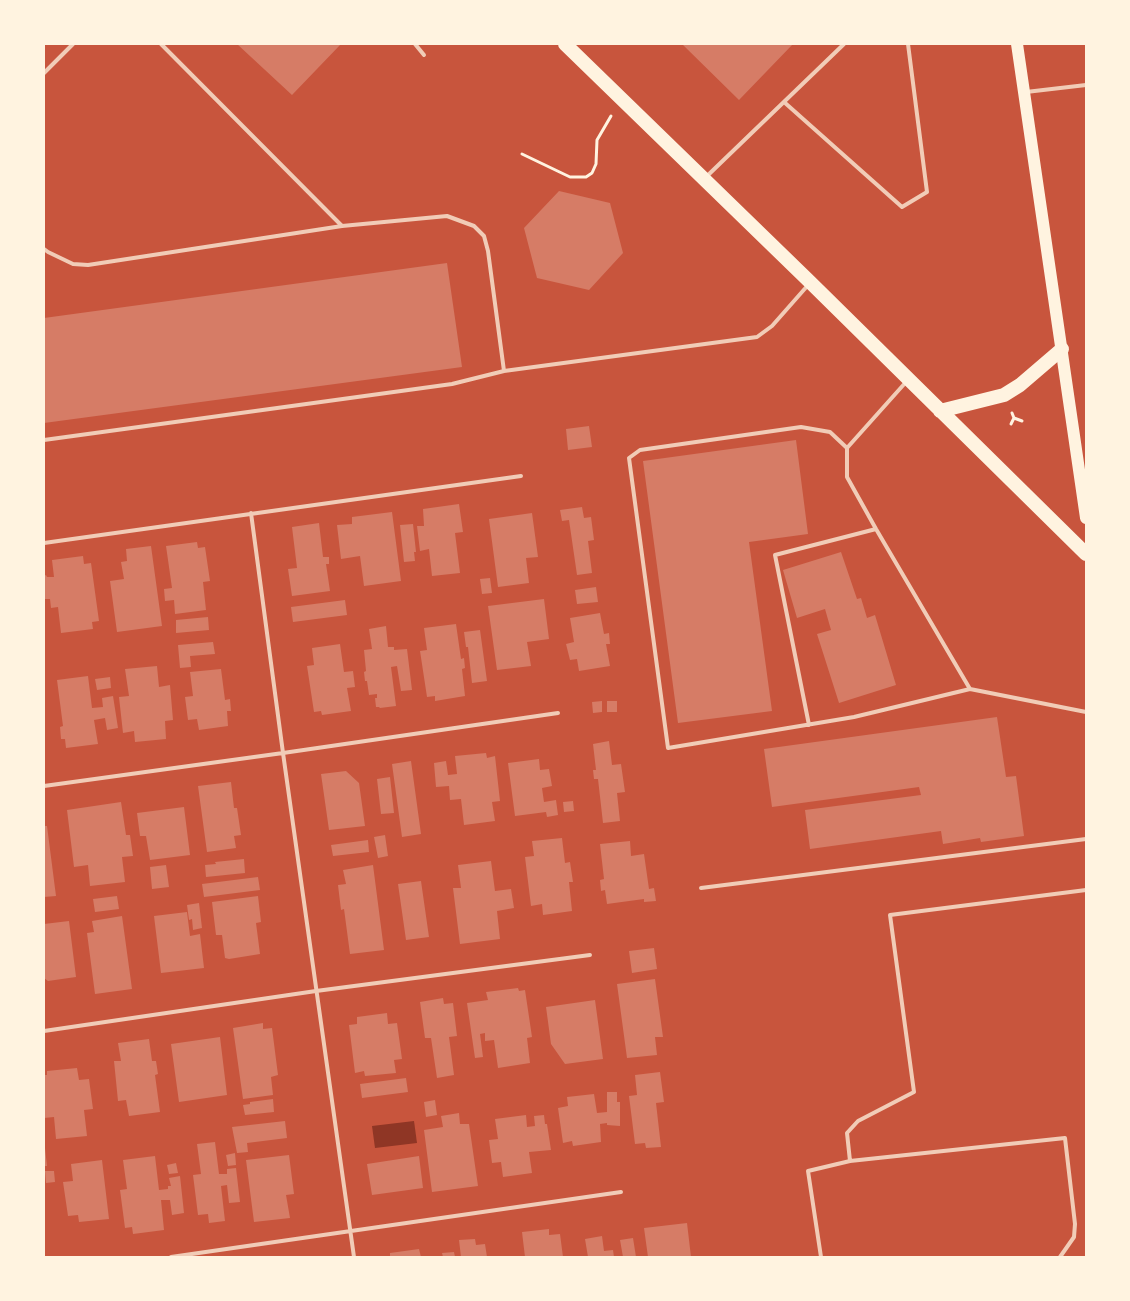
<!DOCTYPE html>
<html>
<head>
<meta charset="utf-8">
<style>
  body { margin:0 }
  #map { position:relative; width:1130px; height:1301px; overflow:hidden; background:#c8553d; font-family:"Source Sans 3",sans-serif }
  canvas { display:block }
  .frame { position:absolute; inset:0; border:45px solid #fff3e0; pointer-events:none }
</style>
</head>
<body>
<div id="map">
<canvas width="1130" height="1301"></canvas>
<div class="frame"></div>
</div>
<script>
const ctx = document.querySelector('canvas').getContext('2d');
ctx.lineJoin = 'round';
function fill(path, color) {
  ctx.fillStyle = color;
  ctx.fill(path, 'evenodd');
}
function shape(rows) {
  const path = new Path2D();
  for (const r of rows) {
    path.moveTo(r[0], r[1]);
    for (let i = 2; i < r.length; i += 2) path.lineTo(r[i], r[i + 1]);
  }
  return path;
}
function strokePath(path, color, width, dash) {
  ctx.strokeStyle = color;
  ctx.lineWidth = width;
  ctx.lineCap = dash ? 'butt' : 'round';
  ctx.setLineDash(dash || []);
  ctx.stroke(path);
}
const water = shape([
  [414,1121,417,1143,375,1148,372,1126]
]);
const building = shape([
  [237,44,341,44,292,95],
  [682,44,793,44,739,100],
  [559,191,610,203,623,253,589,290,537,278,524,228],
  [447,263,462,367,44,423,44,318],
  [589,426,592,447,568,450,566,429],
  [796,440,808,534,749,542,772,711,678,723,643,461],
  [459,504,463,532,455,533,460,573,432,576,429,549,420,551,417,526,424,526,423,509],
  [582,507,584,518,591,517,594,540,588,541,592,573,577,575,569,520,562,521,560,510],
  [392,512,401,581,364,586,360,556,341,559,337,525,352,524,352,517],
  [532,513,538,557,526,558,529,583,498,587,489,519],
  [319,523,323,557,329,557,329,564,326,564,330,591,292,596,288,569,297,568,292,527],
  [413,524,416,552,414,552,415,561,404,562,400,525],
  [197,542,198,548,205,547,210,581,203,582,206,610,175,614,174,600,165,601,164,589,172,588,166,546],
  [151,546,162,626,117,632,110,581,124,579,121,562,127,561,126,549],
  [841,552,857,599,861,598,867,618,875,615,896,685,839,703,817,634,831,630,825,609,797,618,783,570],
  [83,556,84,564,91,563,99,621,92,622,93,629,61,633,58,607,51,608,50,599,44,599,44,576,46,575,47,577,54,577,52,560],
  [490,578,492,593,482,594,480,579],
  [596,587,598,602,577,604,575,590],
  [544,599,549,639,527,642,531,666,497,670,488,606],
  [345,600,347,615,293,622,291,607],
  [600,613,604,634,609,633,610,644,606,644,610,666,579,671,577,659,570,660,566,644,574,642,570,618],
  [208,617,209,630,176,633,176,620],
  [456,624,461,659,464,658,465,668,462,669,465,696,435,701,435,696,427,697,420,651,427,650,424,628],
  [386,626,388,647,394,647,394,650,407,649,412,690,401,691,397,666,391,667,396,706,380,708,379,707,376,707,375,698,377,698,377,694,369,695,367,681,365,681,364,672,366,671,364,650,372,649,369,629],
  [480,630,487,681,472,683,468,647,466,647,464,632],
  [213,642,215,654,190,656,191,667,180,668,178,645],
  [340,644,344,672,353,671,355,687,347,688,351,711,322,715,321,711,314,712,307,666,314,665,312,648],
  [157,666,159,687,170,685,173,720,165,721,166,739,135,742,134,731,123,733,119,697,129,696,125,669],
  [221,669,225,700,230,699,231,711,227,711,228,726,199,730,197,719,188,720,185,697,193,696,190,672],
  [88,676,92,708,103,707,102,698,113,696,118,728,107,730,105,718,94,720,98,744,66,748,65,739,61,739,60,727,63,726,57,680],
  [110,677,111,688,97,690,95,679],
  [602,701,602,712,593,713,592,702],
  [607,701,617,701,617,712,607,712],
  [997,717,1006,777,1016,776,1024,836,981,842,980,838,943,844,941,831,810,849,805,810,921,795,919,787,772,807,764,749],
  [609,741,612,765,621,764,625,792,617,793,620,821,603,823,598,779,594,779,593,770,596,770,593,744],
  [486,753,487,758,495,756,500,801,492,802,495,821,464,825,461,799,450,800,449,786,436,787,434,763,446,761,448,775,457,774,455,756],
  [539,759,540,770,549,769,552,786,542,788,544,802,556,800,558,815,547,817,546,812,515,816,508,763],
  [411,761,421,834,402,837,392,764],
  [346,771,359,783,365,826,329,830,321,774],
  [390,777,394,813,381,814,377,779],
  [231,782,234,808,237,808,241,835,234,836,236,848,207,852,198,786],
  [573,801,574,811,564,812,563,802],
  [121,802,126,835,130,835,133,856,122,857,125,882,90,886,88,865,74,867,67,810],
  [184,807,190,855,150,860,146,836,140,836,137,813],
  [44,826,47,826,56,896,44,897],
  [385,835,388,856,378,858,374,837],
  [562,838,565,863,570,862,573,882,569,882,572,911,543,915,542,904,531,906,525,857,534,856,532,841],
  [368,840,369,852,333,856,331,845],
  [630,841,631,856,644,854,649,889,654,888,656,901,644,902,644,899,607,904,605,890,601,891,600,880,604,879,600,844],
  [244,859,245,873,206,877,205,865,216,864,215,862],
  [491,861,495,891,511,889,514,908,497,911,500,939,460,944,453,888,461,888,458,865],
  [166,865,169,887,152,889,150,867],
  [373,865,384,950,350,954,344,909,341,910,338,885,346,884,343,870],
  [258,877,260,890,204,897,202,884],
  [421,881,429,937,406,940,398,884],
  [117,896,119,909,95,912,93,899],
  [258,896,261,922,256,923,260,954,229,959,225,958,222,935,216,935,212,902],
  [199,903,202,928,193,930,192,919,189,920,187,905],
  [187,912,190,936,200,934,204,968,161,973,154,916],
  [122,916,132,989,95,994,87,933,94,932,92,921],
  [69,921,76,977,48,981,44,978,44,924],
  [654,948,657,969,632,973,629,951],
  [655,979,663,1037,655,1037,657,1055,627,1058,617,984],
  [518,988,519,991,525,990,532,1037,527,1038,530,1063,498,1068,494,1040,485,1041,485,1033,480,1034,483,1057,475,1058,467,1003,488,1000,486,992],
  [443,998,444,1004,453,1003,457,1036,449,1037,454,1075,437,1078,431,1038,425,1038,420,1002],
  [595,1000,603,1059,565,1064,551,1044,546,1007],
  [387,1013,388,1024,397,1023,402,1059,394,1060,396,1073,365,1076,364,1071,355,1073,349,1025,357,1024,357,1017],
  [263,1023,263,1029,272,1028,278,1075,271,1077,273,1095,243,1099,233,1028],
  [220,1037,227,1095,179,1102,171,1044],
  [149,1039,152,1061,156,1061,158,1074,155,1075,160,1112,129,1116,126,1100,118,1101,114,1061,121,1061,118,1043],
  [77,1068,79,1080,89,1079,93,1109,84,1110,87,1136,56,1139,54,1117,44,1118,44,1075,47,1075,47,1071],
  [660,1072,664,1102,656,1103,661,1147,646,1148,645,1143,635,1144,629,1096,637,1095,635,1075],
  [406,1078,408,1092,362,1098,360,1084],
  [607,1092,617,1092,617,1102,620,1102,620,1126,607,1125,607,1123,600,1124,601,1142,573,1146,572,1141,563,1143,558,1108,568,1106,567,1097,594,1094,597,1113,607,1112],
  [273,1099,274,1112,245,1115,243,1105,250,1104,250,1102],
  [435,1100,437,1115,426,1117,424,1102],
  [459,1113,460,1124,469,1124,478,1186,432,1192,424,1130,443,1127,441,1116],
  [526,1115,527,1127,535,1126,534,1116,544,1115,545,1124,547,1124,551,1150,529,1152,532,1173,503,1177,501,1162,492,1163,489,1140,498,1139,495,1119],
  [285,1121,287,1138,247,1143,248,1152,237,1153,232,1127],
  [215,1142,219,1174,227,1174,227,1169,236,1168,240,1202,229,1203,227,1185,221,1186,225,1221,209,1223,208,1214,198,1215,193,1175,201,1174,197,1144],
  [44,1148,45,1148,47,1166,44,1166],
  [235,1153,236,1165,228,1166,226,1155],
  [289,1155,294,1194,286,1195,290,1218,254,1222,246,1160],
  [155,1156,159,1190,168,1189,168,1186,171,1186,169,1178,180,1176,184,1213,172,1215,170,1200,161,1200,164,1230,133,1234,132,1227,125,1228,120,1190,127,1189,123,1160],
  [419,1156,423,1188,372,1195,367,1164],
  [102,1160,109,1219,79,1222,78,1215,68,1216,63,1182,73,1181,71,1164],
  [176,1163,178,1173,169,1174,167,1165],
  [45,1171,54,1171,55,1182,46,1183],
  [687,1223,691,1257,648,1257,644,1228],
  [549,1229,549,1235,560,1234,563,1257,525,1257,522,1232],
  [602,1236,604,1251,613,1250,614,1257,588,1257,585,1239],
  [633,1238,636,1257,623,1257,620,1240],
  [475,1239,476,1245,485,1244,487,1257,461,1257,459,1240],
  [419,1249,421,1257,390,1257,390,1253],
  [454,1252,455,1257,443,1257,442,1253]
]);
const path = shape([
  [522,154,570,177,586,177,592,173,596,164,597,140,611,116],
  [1012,413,1014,418,1022,421],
  [1011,424,1014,418]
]);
const service = shape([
  [161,44,342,226],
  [415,44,424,55],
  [44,73,73,44],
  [1026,92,1086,85],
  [784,102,902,207,927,192,908,44],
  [706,177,844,44],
  [44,249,48,252,73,264,88,265,342,226,447,216,474,226,484,236,488,251,504,371],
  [906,382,847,448,847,477,876,529,970,689],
  [44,440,452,384,504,371,757,337,772,326,809,284],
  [847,448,830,432,801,427,640,450,629,458,668,748,854,717,970,689,1086,712],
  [251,513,283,753,354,1257],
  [44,543,521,476],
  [809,725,775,555,876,529],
  [44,786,283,753,558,713],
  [701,888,1086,839],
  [44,1031,316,991,590,955],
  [850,1161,1065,1138,1075,1224,1074,1237,1060,1257],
  [171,1257,621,1192],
  [821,1257,808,1171,850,1161,847,1133,858,1121,914,1092,890,915,1086,890]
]);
const primary = shape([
  [1017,44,1086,518]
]);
const trunk = shape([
  [565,44,810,282,1086,554],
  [940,411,1004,395,1020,385,1062,349]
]);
fill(water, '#8f3625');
fill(building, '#d67c66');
strokePath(path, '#fff3e0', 3);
strokePath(service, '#f1ccb7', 4);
strokePath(primary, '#fff3e0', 12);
strokePath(trunk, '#fff3e0', 14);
</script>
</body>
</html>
